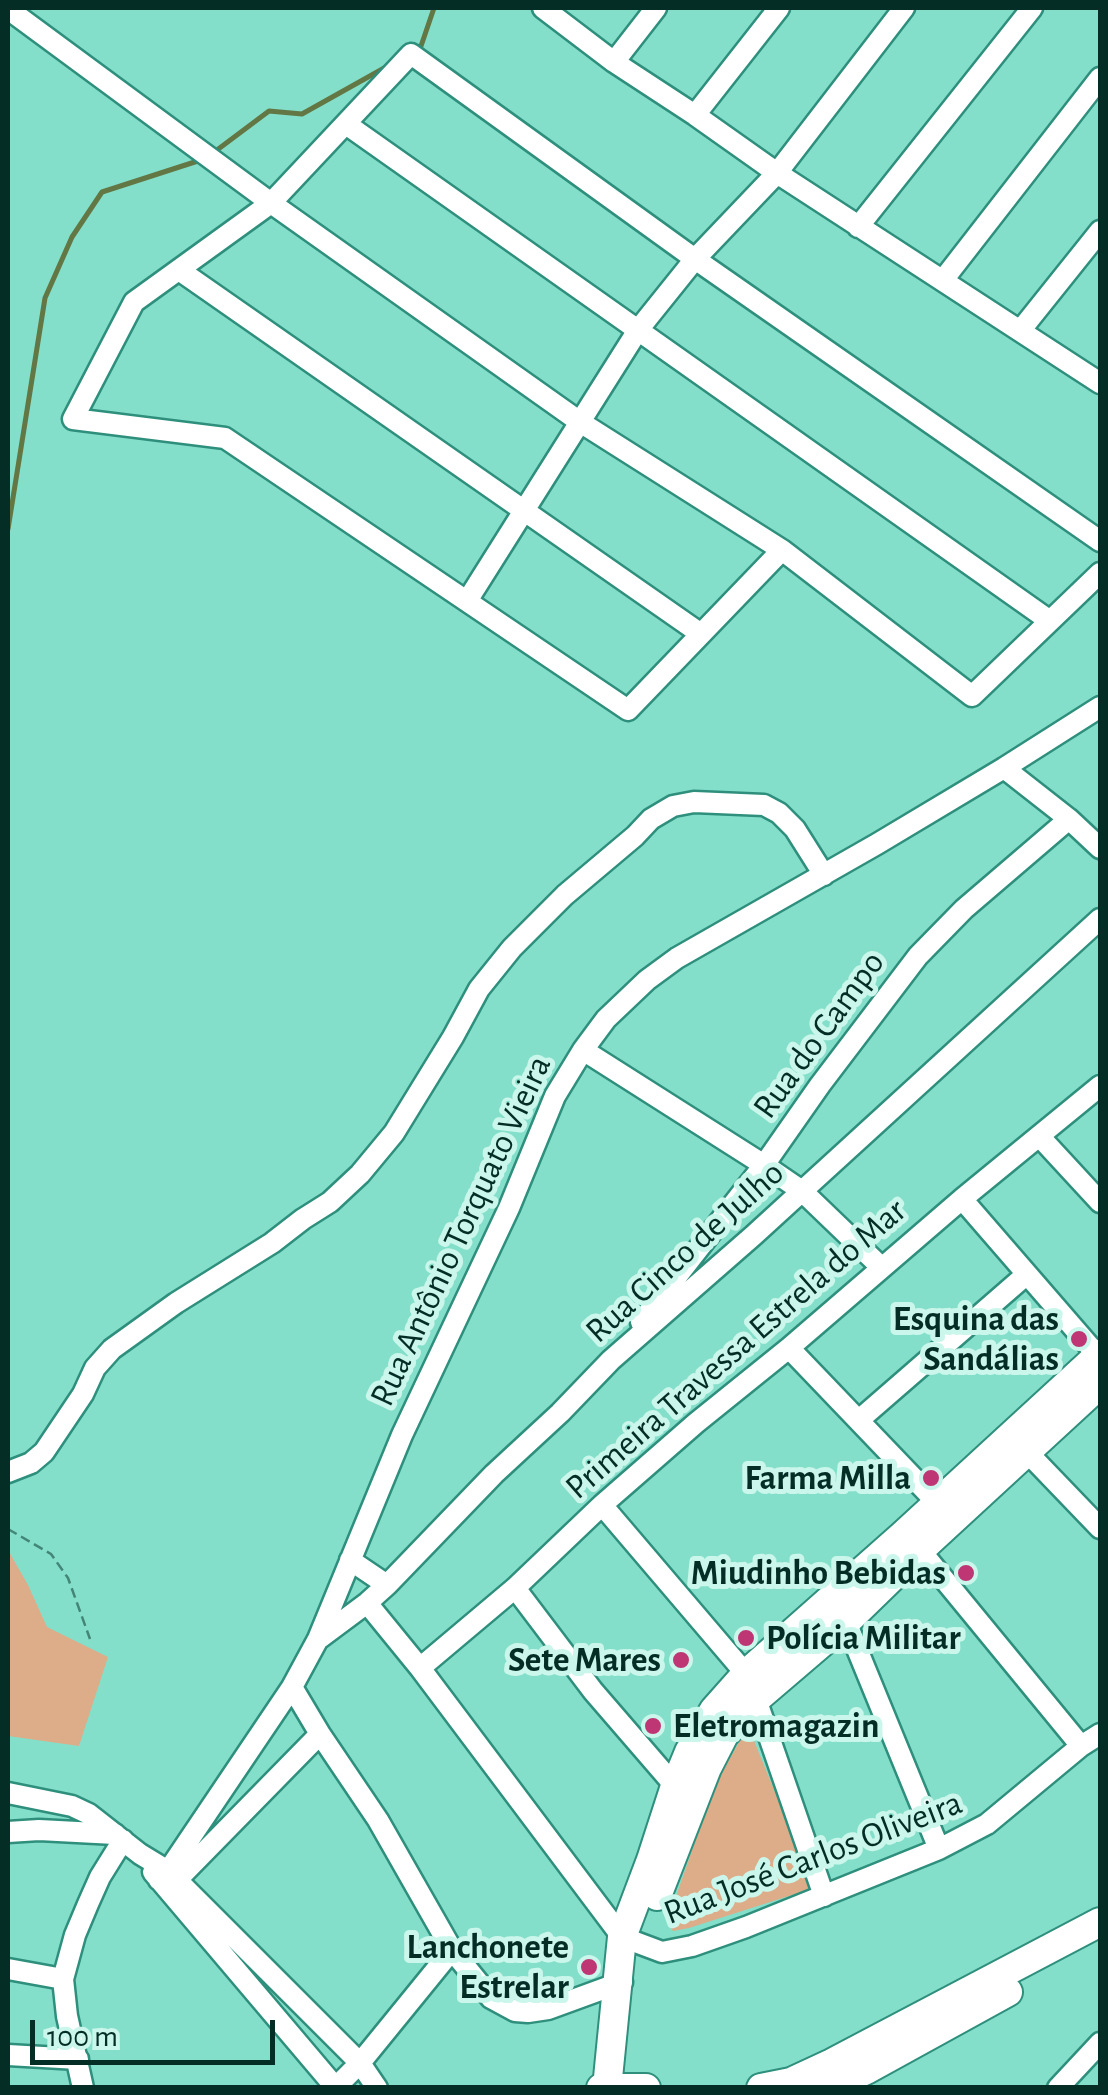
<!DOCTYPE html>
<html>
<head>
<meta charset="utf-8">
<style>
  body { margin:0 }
  #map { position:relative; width:1108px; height:2095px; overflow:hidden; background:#84dfca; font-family:"Alegreya Sans",sans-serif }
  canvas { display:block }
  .frame { position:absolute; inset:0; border:10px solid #032d25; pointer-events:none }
  .scale { position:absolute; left:30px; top:2020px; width:245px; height:45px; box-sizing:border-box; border:5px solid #032d25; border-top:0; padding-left:12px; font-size:30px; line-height:35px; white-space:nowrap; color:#032d25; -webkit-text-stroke:8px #cbf6eb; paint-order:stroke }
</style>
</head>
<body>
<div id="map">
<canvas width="1108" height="2095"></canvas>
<div class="frame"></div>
<div class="scale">100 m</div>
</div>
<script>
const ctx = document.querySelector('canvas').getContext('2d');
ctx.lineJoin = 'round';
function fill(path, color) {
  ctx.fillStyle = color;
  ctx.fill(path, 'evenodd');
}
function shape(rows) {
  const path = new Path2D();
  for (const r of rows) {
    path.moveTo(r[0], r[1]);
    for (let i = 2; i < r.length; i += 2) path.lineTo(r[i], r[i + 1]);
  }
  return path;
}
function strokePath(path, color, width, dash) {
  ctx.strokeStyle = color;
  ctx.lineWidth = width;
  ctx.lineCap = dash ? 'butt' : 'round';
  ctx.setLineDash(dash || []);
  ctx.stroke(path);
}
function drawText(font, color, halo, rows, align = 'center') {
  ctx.font = font + ' "Alegreya Sans",sans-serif';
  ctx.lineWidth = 10;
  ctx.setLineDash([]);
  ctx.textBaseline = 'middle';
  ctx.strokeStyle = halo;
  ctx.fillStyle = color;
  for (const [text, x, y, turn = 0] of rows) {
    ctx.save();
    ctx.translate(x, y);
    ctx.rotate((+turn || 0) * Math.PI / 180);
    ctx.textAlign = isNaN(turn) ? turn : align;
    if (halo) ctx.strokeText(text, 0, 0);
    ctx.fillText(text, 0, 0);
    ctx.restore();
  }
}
const green = shape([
  [8,1550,28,1585,47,1627,108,1657,79,1746,8,1736],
  [748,1726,814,1888,689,1928,673,1931,667,1922,715,1785]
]);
const stream = shape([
  [417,50,420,49,434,8],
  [213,153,269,111,302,114,386,67],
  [8,529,45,298,72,237,102,192,204,159]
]);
const path = shape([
  [8,1529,51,1554,68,1578,90,1639]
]);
const minor = shape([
  [543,8,614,62,695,115,777,173,1100,383],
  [8,9,271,203,580,422,782,550,972,696,1100,573],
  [614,62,656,8],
  [695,115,779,8],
  [346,124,1050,621],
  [858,227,1032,8],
  [179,270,701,634],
  [943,280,1100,78],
  [1020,331,1100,231],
  [782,550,628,710,225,438,73,419,134,302,271,203,411,54,695,259,1100,541],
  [467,601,638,330,695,259,777,173,904,8],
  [1004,768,1069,819,1100,848],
  [583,1050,764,1165,802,1191,881,1267],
  [1040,1137,1100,1202],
  [962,1199,1098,1356],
  [641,1322,764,1165,820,1085,918,956,964,909,1069,819],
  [789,1348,947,1513],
  [859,1420,1027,1274],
  [1027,1452,1100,1528],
  [8,1472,31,1463,44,1452,83,1394,95,1368,112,1349,176,1303,272,1243,303,1219,330,1202,360,1174,394,1133,453,1037,479,989,512,948,565,895,635,836,651,819,673,806,694,802,764,805,779,813,795,829,824,875],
  [602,1505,746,1674],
  [920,1550,1081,1746],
  [350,1560,387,1585],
  [515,1588,593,1691,675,1786],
  [367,1603,420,1668,622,1937,662,1952,692,1946,746,1927,939,1849,987,1824,1081,1746,1100,1734],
  [846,1622,939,1849],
  [320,1638,367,1603,387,1585,494,1474,560,1413,611,1360,754,1235,1100,919],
  [420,1668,515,1588,602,1505,696,1423,789,1348,962,1199,1100,1086],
  [292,1687,320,1734,378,1820,452,1950,491,1998,515,2011,528,2012,548,2009,622,1982],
  [756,1699,824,1896],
  [8,1793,72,1806,89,1814,140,1854,168,1871,360,2063,377,2088],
  [8,1832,39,1830,115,1834],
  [153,1872,336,2088],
  [159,1880,168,1871,292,1687,318,1639,402,1435,509,1208,555,1096,583,1050,606,1019,647,980,677,958,877,844,1004,768,1100,707],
  [171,1886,320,1734],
  [8,1969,63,1979],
  [8,2055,78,2059],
  [336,2087,360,2063,452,1950],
  [83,2088,67,2016,63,1979,75,1935,88,1904,100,1877,123,1840],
  [1058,2088,1100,2043]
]);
const secondary = shape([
  [657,1896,707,1768,724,1735,756,1699,846,1622,920,1550,1100,1384],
  [601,2088,646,2088],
  [607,2088,622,1937,651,1860,675,1786,689,1752,714,1710,746,1674,903,1535,1100,1354],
  [761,2088,791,2082,832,2063,1100,1922],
  [828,2088,868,2069,1008,1992]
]);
const markers = [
  [1079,1339,10,"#be3674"],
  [931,1478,10,"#be3674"],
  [966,1573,10,"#be3674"],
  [746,1638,10,"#be3674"],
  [681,1660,10,"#be3674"],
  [653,1726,10,"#be3674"],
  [589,1967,10,"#be3674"]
];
const streetNames = [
  ["Rua do Campo",819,1035,-54],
  ["Rua Antônio Torquato Vieira",461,1231,-65],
  ["Rua Cinco de Julho",685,1252,-42],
  ["Primeira Travessa Estrela do Mar",736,1349,-41],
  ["Rua José Carlos Oliveira",813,1858,-21]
];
const poiNames = [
  ["Esquina das",1059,1319],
  ["Sandálias",1059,1359],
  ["Farma Milla",911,1478],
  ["Miudinho Bebidas",946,1573],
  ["Polícia Militar",766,1638,"left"],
  ["Sete Mares",661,1660],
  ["Eletromagazin",673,1726,"left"],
  ["Lanchonete",569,1947],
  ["Estrelar",569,1987]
];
fill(green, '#ddac89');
strokePath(stream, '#627744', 5);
strokePath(minor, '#2e8f7c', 25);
strokePath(secondary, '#2e8f7c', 32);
strokePath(path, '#438677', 2.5, [10, 5]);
strokePath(minor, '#fff', 20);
strokePath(secondary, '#fff', 28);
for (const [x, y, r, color] of markers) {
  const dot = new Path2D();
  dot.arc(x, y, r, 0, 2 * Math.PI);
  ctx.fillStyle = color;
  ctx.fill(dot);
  strokePath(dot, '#cbf6eb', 4);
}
drawText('35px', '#032d25', '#cbf6eb', streetNames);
drawText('bold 35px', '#032d25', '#cbf6eb', poiNames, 'right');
</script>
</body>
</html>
